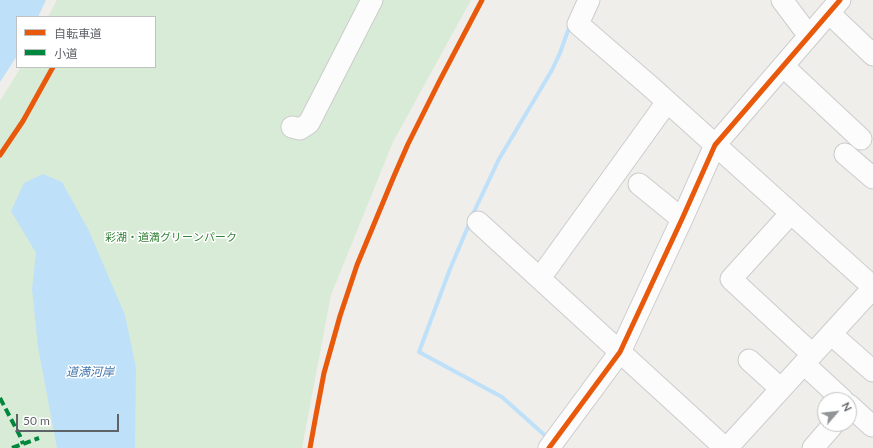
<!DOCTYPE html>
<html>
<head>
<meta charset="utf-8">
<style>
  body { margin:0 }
  #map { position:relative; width:873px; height:448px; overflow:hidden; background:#efeeea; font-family:Lato,"Noto Sans JP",sans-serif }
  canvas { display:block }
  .legend { position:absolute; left:16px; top:16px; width:140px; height:52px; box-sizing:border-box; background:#fff; border:1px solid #bfc1c3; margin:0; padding:5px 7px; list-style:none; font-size:12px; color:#5f6368 }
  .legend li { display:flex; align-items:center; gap:8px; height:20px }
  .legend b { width:20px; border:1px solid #bfc1c3 }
  .north { position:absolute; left:817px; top:392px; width:40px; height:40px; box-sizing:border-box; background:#fff; border:1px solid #bfc1c3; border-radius:50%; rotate:62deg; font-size:11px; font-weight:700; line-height:16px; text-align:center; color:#5f6368 }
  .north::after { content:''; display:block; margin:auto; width:14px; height:18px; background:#919496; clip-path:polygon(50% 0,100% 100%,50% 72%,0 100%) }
  .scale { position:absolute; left:16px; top:414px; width:103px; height:18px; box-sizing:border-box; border:2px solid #5f6368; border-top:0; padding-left:5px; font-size:12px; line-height:14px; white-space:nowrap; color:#5f6368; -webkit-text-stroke:3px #fff; paint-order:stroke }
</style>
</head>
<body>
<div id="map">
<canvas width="873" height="448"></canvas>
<ul class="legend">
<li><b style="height:5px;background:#e8590c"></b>自転車道</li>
<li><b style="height:5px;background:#00873e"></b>小道</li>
</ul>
<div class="north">N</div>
<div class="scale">50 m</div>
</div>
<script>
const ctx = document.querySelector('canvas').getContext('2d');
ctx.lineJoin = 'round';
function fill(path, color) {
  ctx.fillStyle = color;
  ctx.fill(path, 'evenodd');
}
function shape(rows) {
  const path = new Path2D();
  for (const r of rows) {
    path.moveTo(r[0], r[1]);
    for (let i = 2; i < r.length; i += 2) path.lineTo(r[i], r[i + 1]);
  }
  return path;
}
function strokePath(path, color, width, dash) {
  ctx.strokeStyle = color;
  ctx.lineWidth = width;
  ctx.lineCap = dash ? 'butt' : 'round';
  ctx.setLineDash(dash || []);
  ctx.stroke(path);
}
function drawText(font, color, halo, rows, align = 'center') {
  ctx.font = font + ' Lato,"Noto Sans JP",sans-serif';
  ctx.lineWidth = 3;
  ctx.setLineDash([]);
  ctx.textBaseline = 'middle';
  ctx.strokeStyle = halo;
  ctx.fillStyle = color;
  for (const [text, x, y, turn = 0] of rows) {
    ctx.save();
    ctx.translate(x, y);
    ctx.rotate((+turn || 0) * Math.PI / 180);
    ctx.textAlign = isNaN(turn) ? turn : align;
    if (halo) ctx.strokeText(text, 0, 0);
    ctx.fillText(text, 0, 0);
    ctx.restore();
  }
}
const green = shape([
  [57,0,471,0,393,142,331,295,302,448,0,448,0,101,21,67,155,67,155,17,48,17]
]);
const water = shape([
  [0,0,46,0,38,17,17,17,17,56,0,82],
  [43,174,62,182,89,231,125,315,136,368,135,448,57,448,38,347,32,289,36,253,11,211,24,183]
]);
const stream = shape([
  [472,216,499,159,552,70,560,53,570,25],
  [470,222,450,269,419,352,502,397,549,439]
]);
const minor = shape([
  [589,0,578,24,651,87,873,287],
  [782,0,809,36],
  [829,13,873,55],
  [783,66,861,139],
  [292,127,300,129,309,123,372,0],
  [845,154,873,178],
  [639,184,682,219],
  [791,213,731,279,812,354],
  [478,222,725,448],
  [540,278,667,102],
  [831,334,873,371],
  [749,360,781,389],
  [804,364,843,400],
  [849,405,872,426],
  [549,448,620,352,682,219,715,145,840,0],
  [727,448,873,288],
  [813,448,832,426]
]);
const quiet = shape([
  [0,398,20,436,23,444],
  [12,448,39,438]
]);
const cycleway = shape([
  [0,155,23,121,53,67],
  [310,448,316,415,324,373,340,316,357,265,394,176,408,144,439,82,482,0],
  [549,448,620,352,682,219,715,145,840,0]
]);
const parkNames = [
  ["彩湖・道満グリーンパーク",171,237]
];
const waterNames = [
  ["道満河岸",90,372]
];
fill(green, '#d8ebd6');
fill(water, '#bfe0f9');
strokePath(stream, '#bfe0f9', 4);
strokePath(minor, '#cbcccc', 23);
strokePath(minor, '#fdfcfc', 21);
strokePath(quiet, '#00873e', 4, [8, 4]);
strokePath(cycleway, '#e8590c', 5);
drawText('11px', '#348238', '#fff', parkNames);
drawText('italic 12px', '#4174aa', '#fff', waterNames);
</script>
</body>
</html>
